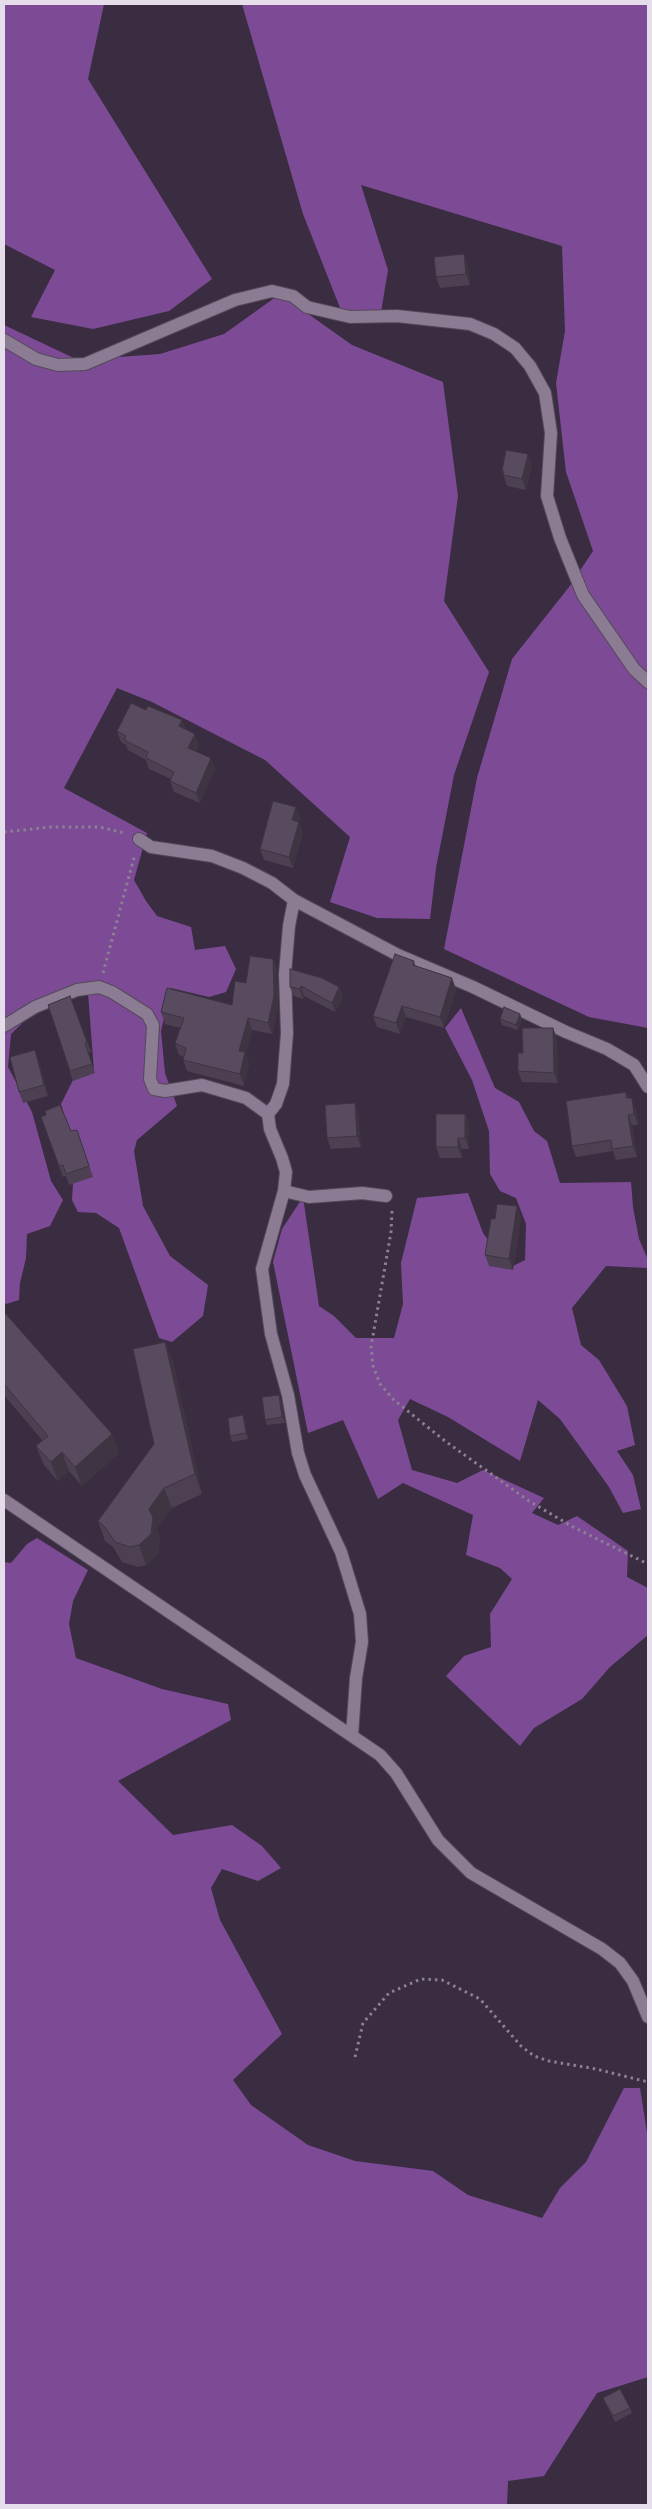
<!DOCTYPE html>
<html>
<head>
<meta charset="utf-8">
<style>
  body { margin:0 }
  #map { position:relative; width:652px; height:2509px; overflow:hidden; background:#3a2d41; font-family:"DM Sans",sans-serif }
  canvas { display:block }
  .frame { position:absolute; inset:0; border:5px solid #e6ddea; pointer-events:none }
</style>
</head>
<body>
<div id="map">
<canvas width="652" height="2509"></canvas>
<div class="frame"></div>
</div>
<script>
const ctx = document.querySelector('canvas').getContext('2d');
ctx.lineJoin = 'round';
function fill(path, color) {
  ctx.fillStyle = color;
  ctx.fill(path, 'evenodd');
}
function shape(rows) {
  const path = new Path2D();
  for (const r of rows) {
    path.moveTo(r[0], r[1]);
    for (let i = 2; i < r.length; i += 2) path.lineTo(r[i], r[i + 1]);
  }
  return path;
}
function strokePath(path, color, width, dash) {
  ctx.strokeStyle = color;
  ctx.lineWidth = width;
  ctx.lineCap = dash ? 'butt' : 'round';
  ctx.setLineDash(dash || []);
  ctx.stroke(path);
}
const forest = shape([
  [4,4,104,4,88,79,212,279,169,311,93,329,31,317,55,270,4,244],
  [242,4,648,4,648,1028,589,1017,444,949,477,778,512,659,569,587,593,551,566,472,556,383,565,331,562,246,361,185,388,270,380,318,344,318,303,214],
  [280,294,352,345,443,382,458,496,444,601,489,672,454,775,436,868,430,919,377,918,330,902,350,837,265,760,152,702,117,688,64,788,147,833,134,880,146,901,157,916,191,927,195,950,225,946,236,969,226,992,209,997,171,988,161,1031,165,1073,177,1106,137,1140,134,1151,143,1206,170,1256,208,1285,203,1316,172,1342,159,1338,119,1228,96,1213,78,1212,72,1200,73,1184,82,1161,69,1131,61,1104,73,1080,94,1071,88,993,41,1005,11,1034,8,1067,32,1112,51,1181,63,1200,50,1226,27,1234,26,1258,20,1283,19,1300,6,1304,4,1302,4,325,78,360,160,354,224,334],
  [461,1008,495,1088,519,1102,534,1131,547,1141,560,1183,631,1182,633,1207,639,1239,648,1260,648,1268,606,1266,572,1308,581,1345,599,1360,627,1406,635,1445,617,1451,633,1475,641,1509,623,1513,609,1487,560,1419,538,1400,520,1461,448,1417,410,1399,398,1420,412,1470,457,1483,483,1470,544,1498,532,1513,558,1525,577,1516,628,1551,627,1577,648,1588,648,1635,610,1667,582,1699,534,1728,520,1746,446,1676,464,1656,491,1647,490,1614,512,1579,500,1568,466,1555,473,1515,403,1483,378,1499,343,1420,308,1433,273,1262,282,1229,303,1197,319,1306,334,1316,356,1338,394,1338,403,1304,401,1263,417,1198,468,1193,483,1233,509,1268,525,1260,526,1224,516,1198,500,1191,490,1174,489,1131,472,1080,445,1028],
  [37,1538,88,1570,73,1601,69,1624,76,1658,162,1689,228,1704,231,1720,118,1781,173,1835,232,1825,262,1846,281,1868,258,1881,222,1869,211,1888,220,1920,282,2034,233,2080,251,2105,308,2145,355,2161,433,2171,468,2195,542,2218,560,2188,586,2162,624,2088,640,2088,648,2139,648,2377,597,2393,544,2476,508,2481,507,2505,4,2505,4,1562,11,1563,27,1544]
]);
const path = shape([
  [4,832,51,827,99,827,125,833],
  [103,973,135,854],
  [392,1211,391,1232,371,1347,373,1366,380,1384,394,1400,445,1441,529,1501,573,1527,648,1564],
  [355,2057,363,2023,389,1993,421,1979,442,1980,480,1999,521,2046,534,2056,549,2061,596,2069,648,2082]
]);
const street = shape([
  [4,340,36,359,58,365,85,364,235,300,272,291,293,296,307,307,350,317,397,316,470,324,494,334,515,348,530,366,545,393,551,433,547,496,560,538,583,595,634,669,648,682],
  [139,839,151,847,212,856,243,868,272,883,294,900,289,926,285,974,287,1033,283,1084,276,1104,268,1114,270,1129,282,1158,286,1172,284,1191,262,1269,271,1334,288,1395,298,1453,305,1475,341,1552,360,1614,362,1642,356,1678,352,1736],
  [294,900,398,955,473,987,566,1032,607,1049,634,1065,648,1087],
  [4,1026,35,1007,77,990,99,987,112,992,147,1014,153,1025,150,1079,154,1089,165,1091,202,1085,246,1098,268,1114],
  [284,1191,309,1197,362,1193,386,1196],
  [4,1500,380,1755,396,1773,438,1840,471,1873,602,1949,620,1963,633,1981,648,2017]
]);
const wall = shape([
  [468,265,470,285,440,288,436,277],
  [528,454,532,465,526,490,507,486,502,471],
  [146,710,182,720,186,730,199,745,196,751,215,768,200,803,174,792,170,781,171,779,149,769,146,760,128,750,126,745,121,742,117,731],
  [300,818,299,822,303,833,293,868,264,860,260,849],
  [273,959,277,971,278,1008,272,1034,252,1030,246,1053,249,1064,244,1086,187,1071,183,1060,184,1057,179,1055,175,1043,181,1028,165,1024,161,1012,232,1005,246,983],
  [414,961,415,965,456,989,444,1028,406,1017,400,1034,377,1027,373,1016],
  [290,969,339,987,343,997,335,1012,304,996,303,999,294,996,290,987],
  [70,996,91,1052,88,1053,95,1073,73,1081,48,1005],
  [520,1014,522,1020,518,1030,502,1025,500,1019],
  [553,1028,557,1039,558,1083,522,1082,518,1071,523,1053],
  [39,1061,48,1096,23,1103,19,1092],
  [626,1092,628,1098,636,1109,638,1125,632,1125,637,1157,616,1160,613,1151,576,1157,572,1146],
  [358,1114,361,1147,331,1149,327,1138],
  [465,1114,469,1125,469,1149,462,1149,462,1158,440,1158,436,1147],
  [41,1117,71,1131,81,1141,93,1177,69,1185,66,1176,63,1177],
  [521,1217,513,1270,489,1266,485,1255,495,1219],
  [4,1312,112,1434,119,1453,82,1486,69,1471,58,1481,44,1465,36,1446,42,1440,4,1395],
  [165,1342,173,1362,202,1494,172,1508,157,1528,160,1538,158,1554,146,1565,138,1567,122,1562,113,1547,105,1541,98,1521,154,1444],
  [281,1400,285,1423,267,1425,265,1420],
  [243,1415,245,1421,248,1439,232,1442,230,1436],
  [603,2398,630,2408,632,2413,615,2422]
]);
const shadedWall = shape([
  [464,254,468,265,470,285,466,274],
  [528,454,532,465,526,490,522,479],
  [182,720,186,731,179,726],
  [195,734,199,745,192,758,188,748],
  [211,758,215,768,200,803,196,793],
  [296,807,300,818,296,831,292,820],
  [299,822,303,833,293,868,289,857],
  [273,959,277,971,278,1008,272,1034,268,1023],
  [452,978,456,989,444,1028,440,1017],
  [301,986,304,996,303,999,300,989],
  [339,987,343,997,335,1012,332,1003],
  [402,1006,406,1017,400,1034,396,1023],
  [520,1014,522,1020,518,1030,516,1025],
  [248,1018,252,1030,246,1053,249,1064,244,1086,240,1074,239,1051],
  [553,1028,557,1039,558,1083,554,1073],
  [35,1050,39,1061,48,1096,44,1085],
  [632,1098,636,1109,638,1125,634,1114],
  [355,1103,358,1114,361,1147,357,1136],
  [465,1114,469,1125,469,1149,465,1138],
  [628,1115,632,1125,637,1157,633,1146],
  [458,1138,462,1149,462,1158,458,1147],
  [517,1206,521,1217,513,1270,509,1259],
  [165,1342,173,1362,202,1494,195,1474],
  [279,1395,281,1400,285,1423,282,1417],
  [243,1415,245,1421,248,1439,246,1433],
  [112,1434,119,1453,82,1486,75,1467],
  [62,1452,69,1471,58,1481,51,1462],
  [164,1488,172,1508,157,1528,160,1538,158,1554,146,1565,139,1545,149,1509]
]);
const building = shape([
  [464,254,466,274,436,277,434,257,464,254],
  [506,450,528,454,522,479,503,475,504,471,502,471,506,450],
  [131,703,146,710,148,706,182,720,179,726,195,734,188,748,211,758,196,793,170,781,174,772,146,758,148,752,124,740,126,736,117,731,131,703],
  [273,801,296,807,292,820,299,822,289,857,260,849,273,801],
  [395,954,414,961,413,965,452,978,440,1017,402,1006,396,1023,373,1016,395,954],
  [250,956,273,959,274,996,268,1023,248,1018,239,1051,245,1052,240,1074,183,1060,186,1048,175,1043,184,1018,161,1012,167,988,232,1005,235,981,246,983,250,956],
  [290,969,322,978,339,987,332,1003,301,986,300,989,290,987,290,969],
  [70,996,87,1042,85,1043,92,1064,70,1071,48,1005,70,996],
  [504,1007,520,1014,516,1025,500,1019,504,1007],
  [522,1028,553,1028,554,1073,518,1071,518,1053,523,1053,522,1028],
  [35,1050,44,1085,19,1092,10,1057,35,1050],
  [626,1092,626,1098,632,1098,634,1114,628,1115,633,1146,612,1149,611,1140,572,1146,566,1101,626,1092],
  [355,1103,357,1136,327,1138,325,1105,355,1103],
  [60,1105,71,1131,77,1130,89,1166,66,1174,63,1165,59,1166,41,1117,46,1115,45,1111,60,1105],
  [436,1114,465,1114,465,1138,458,1138,458,1147,436,1147,436,1114],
  [497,1204,517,1206,509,1259,485,1255,491,1219,495,1219,497,1204],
  [4,1312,112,1434,75,1467,62,1452,51,1462,36,1446,48,1436,4,1384,4,1312],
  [165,1342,195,1474,164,1488,149,1509,153,1518,151,1534,139,1545,130,1547,115,1542,105,1527,98,1521,154,1444,133,1349,165,1342],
  [279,1395,282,1417,265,1420,262,1397,279,1395],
  [243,1415,246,1433,230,1436,228,1418,243,1415],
  [620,2389,630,2408,613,2416,603,2398,620,2389]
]);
fill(forest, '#7d4b95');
strokePath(street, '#54495a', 14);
strokePath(path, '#8c8192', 3, [2.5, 4]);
strokePath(street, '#8b7c93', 12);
fill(wall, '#4c4052');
fill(shadedWall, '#3e3442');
fill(building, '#584a5f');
strokePath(building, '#3e3442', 1);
</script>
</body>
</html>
